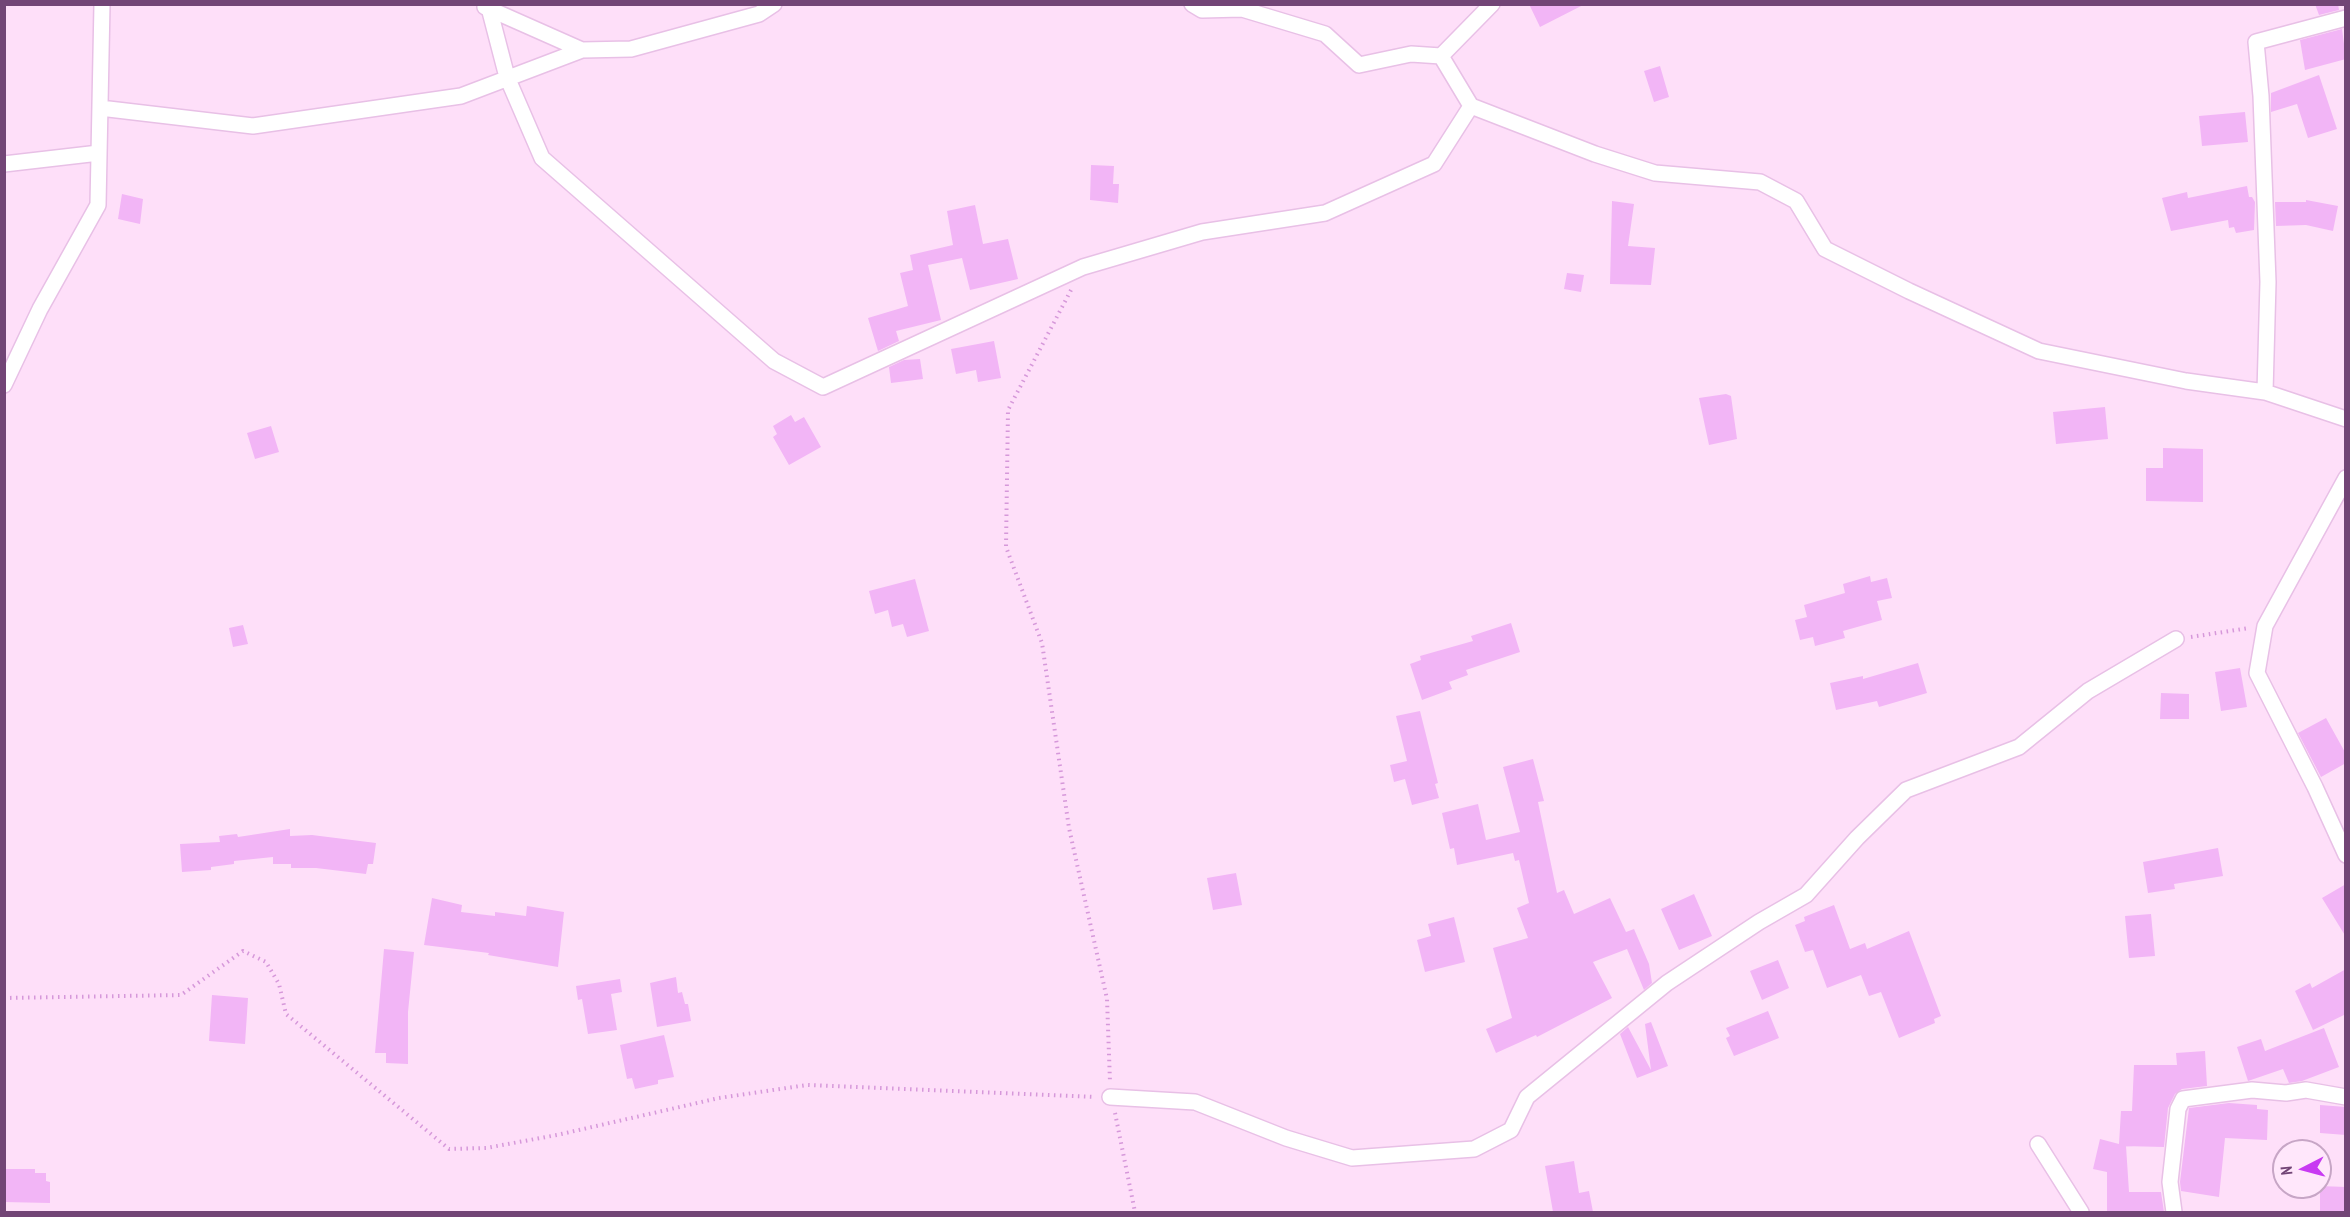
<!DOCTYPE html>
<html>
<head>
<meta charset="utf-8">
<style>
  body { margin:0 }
  #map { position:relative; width:2350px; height:1217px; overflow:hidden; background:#fedff9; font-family:"PT Sans Narrow",sans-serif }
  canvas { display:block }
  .frame { position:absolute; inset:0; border:6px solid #724576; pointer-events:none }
  .north { position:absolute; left:2272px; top:1139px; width:60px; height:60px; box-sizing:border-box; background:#ffe7fb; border:2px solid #c7a6c6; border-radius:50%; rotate:264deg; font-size:16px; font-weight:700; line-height:24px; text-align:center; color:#724576 }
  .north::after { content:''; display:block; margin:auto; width:21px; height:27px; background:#c83af2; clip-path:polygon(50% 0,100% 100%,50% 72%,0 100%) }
</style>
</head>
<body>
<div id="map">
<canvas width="2350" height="1217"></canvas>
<div class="frame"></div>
<div class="north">N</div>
</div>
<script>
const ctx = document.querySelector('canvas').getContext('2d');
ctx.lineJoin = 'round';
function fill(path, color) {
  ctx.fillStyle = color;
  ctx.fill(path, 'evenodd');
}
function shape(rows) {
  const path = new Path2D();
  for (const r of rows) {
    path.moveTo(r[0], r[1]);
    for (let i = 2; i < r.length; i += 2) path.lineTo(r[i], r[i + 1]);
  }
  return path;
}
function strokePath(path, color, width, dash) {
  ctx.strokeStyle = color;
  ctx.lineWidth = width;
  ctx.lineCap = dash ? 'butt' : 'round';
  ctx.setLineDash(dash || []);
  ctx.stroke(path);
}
const building = shape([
  [1529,4,1585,4,1540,27],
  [2315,4,2338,4,2339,10,2319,15],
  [2342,29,2346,59,2305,70,2300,40],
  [1660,66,1669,97,1654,102,1644,71],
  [2319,75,2337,129,2308,138,2297,104,2271,112,2271,93],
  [2245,112,2248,142,2202,146,2199,116],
  [1091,165,1114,166,1113,184,1119,184,1118,203,1090,200],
  [2247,186,2249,197,2252,197,2255,202,2254,230,2236,233,2234,227,2229,228,2228,220,2171,231,2162,198,2187,192,2188,198],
  [122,194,143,199,140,224,118,219],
  [2306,200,2338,206,2333,231,2306,225,2276,226,2275,202,2306,202],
  [1612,201,1634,204,1628,246,1655,248,1651,285,1610,284],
  [975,205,983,244,1008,239,1018,279,970,290,962,258,928,265,941,320,896,331,899,341,878,351,868,318,908,306,900,273,913,270,910,255,953,245,947,211],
  [1567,273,1584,275,1581,292,1564,289],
  [994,341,1001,378,978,382,976,370,956,374,951,349],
  [920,359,923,379,891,383,889,367,904,360],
  [1726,394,1731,396,1737,439,1709,445,1699,398],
  [2105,407,2108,439,2056,444,2053,412],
  [791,415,795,422,804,417,821,447,789,465,773,437,777,434,773,426],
  [271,426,279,452,255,459,247,433],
  [2163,448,2203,449,2203,502,2146,501,2146,468,2163,468],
  [1870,576,1871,582,1887,578,1892,598,1877,601,1882,620,1843,631,1845,638,1815,646,1813,637,1800,640,1795,620,1807,617,1804,605,1845,593,1843,584],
  [915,579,929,631,907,637,903,624,892,627,888,610,875,614,869,591],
  [1511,623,1520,652,1466,670,1468,675,1449,682,1452,689,1422,700,1410,664,1421,660,1420,656,1473,641,1471,636],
  [243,625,248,644,233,647,229,628],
  [1918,663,1927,693,1879,707,1877,701,1836,710,1830,683,1863,676,1863,679],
  [2240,668,2247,707,2221,711,2215,672],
  [2161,693,2189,694,2189,719,2160,719],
  [1420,711,1438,783,1435,784,1439,798,1412,805,1405,779,1394,782,1390,765,1407,761,1396,716],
  [2326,718,2346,754,2346,763,2321,777,2298,733],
  [1533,759,1544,801,1538,802,1557,893,1564,890,1574,914,1610,898,1626,932,1634,929,1649,964,1652,983,1644,990,1627,949,1593,962,1612,998,1537,1037,1536,1035,1496,1053,1486,1029,1512,1018,1493,948,1528,938,1517,908,1529,903,1519,860,1515,861,1513,853,1457,865,1454,848,1450,849,1442,813,1478,804,1486,840,1520,832,1503,767],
  [290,829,290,836,312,835,376,843,373,864,368,864,366,874,316,868,291,868,291,864,273,864,273,857,234,861,234,864,211,867,211,870,182,872,180,844,220,842,219,836,237,834,238,837],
  [2218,848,2223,876,2174,884,2175,889,2148,893,2143,862],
  [1236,873,1242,905,1213,910,1207,878],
  [2346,884,2346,937,2322,898],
  [1694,894,1712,936,1679,950,1661,909],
  [432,898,462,905,461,912,495,916,495,912,526,916,527,906,564,912,558,967,488,955,489,953,424,945],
  [1834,905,1850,949,1865,943,1867,949,1909,931,1941,1016,1934,1019,1935,1023,1899,1038,1881,992,1869,996,1861,975,1827,988,1813,950,1805,952,1795,925,1805,921,1804,917],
  [2151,914,2155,956,2129,958,2125,916],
  [1454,917,1465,962,1425,972,1417,940,1431,936,1428,924],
  [384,949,414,952,408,1012,408,1064,386,1063,386,1053,375,1053],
  [1778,960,1789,988,1762,1000,1750,971],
  [2346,969,2346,1014,2313,1030,2295,991,2310,983,2312,988],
  [676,977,678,993,682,992,685,1004,688,1004,691,1021,657,1027,650,983],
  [620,979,622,992,611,994,617,1030,588,1034,582,999,578,1000,576,986],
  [212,995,248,998,245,1044,209,1041],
  [1768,1011,1779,1038,1734,1056,1726,1038,1730,1036,1726,1028],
  [1651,1022,1668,1066,1637,1078,1620,1034,1628,1027,1651,1070,1645,1024],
  [2324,1028,2339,1067,2302,1081,2289,1083,2283,1069,2248,1081,2237,1047,2261,1039,2265,1051],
  [664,1035,674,1077,658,1080,658,1084,635,1089,632,1078,627,1079,620,1045],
  [2205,1051,2207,1086,2182,1089,2175,1094,2168,1108,2164,1147,2124,1146,2126,1146,2129,1192,2161,1192,2164,1212,2107,1212,2107,1172,2093,1169,2100,1139,2119,1144,2121,1111,2132,1111,2134,1065,2177,1065,2176,1053],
  [2229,1103,2257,1105,2257,1109,2268,1110,2267,1140,2225,1138,2219,1197,2181,1191,2180,1182,2189,1108],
  [2320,1105,2346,1107,2346,1135,2320,1133],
  [1574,1161,1579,1193,1589,1191,1593,1212,1553,1212,1545,1166],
  [4,1169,35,1169,35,1173,46,1173,46,1181,50,1182,50,1203,4,1202],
  [2320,1186,2346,1187,2346,1212,2320,1212]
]);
const path = shape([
  [1071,290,1008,410,1006,547,1042,643,1069,828,1107,999,1110,1082],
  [2191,637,2249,628],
  [4,998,181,995,243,951,266,962,279,984,286,1014,449,1149,486,1148,557,1135,719,1098,807,1085,1095,1097],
  [1115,1113,1135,1212]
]);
const minor = shape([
  [488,4,507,77,542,158,774,361,823,387,1083,267,1202,232,1325,213,1434,164,1471,106,1441,56,1492,4],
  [1192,4,1202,10,1242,9,1325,34,1359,65,1411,54,1441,56],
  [485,7,582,50,631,49,759,14,774,4],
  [2346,18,2256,42,2261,96,2268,282,2265,392,2346,419],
  [1471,106,1595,154,1655,173,1760,182,1796,201,1825,249,1909,291,2039,351,2186,381,2265,392],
  [100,108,253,126,461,96,582,50],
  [4,164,99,153],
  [4,385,40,309,98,205,102,4],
  [2346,478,2265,626,2257,673,2315,787,2346,855],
  [1110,1097,1195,1102,1286,1138,1352,1158,1474,1149,1511,1130,1527,1097,1667,983,1759,922,1806,895,1857,838,1906,790,2019,747,2088,691,2176,639],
  [2038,1144,2081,1212],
  [2174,1212,2170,1182,2178,1109,2183,1099,2252,1090,2286,1093,2306,1090,2346,1097]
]);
fill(building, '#f2b5f6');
strokePath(minor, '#e8c0e6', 18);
strokePath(path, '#d698da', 4, [1.5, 4.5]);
strokePath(minor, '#fff', 15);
</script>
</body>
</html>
